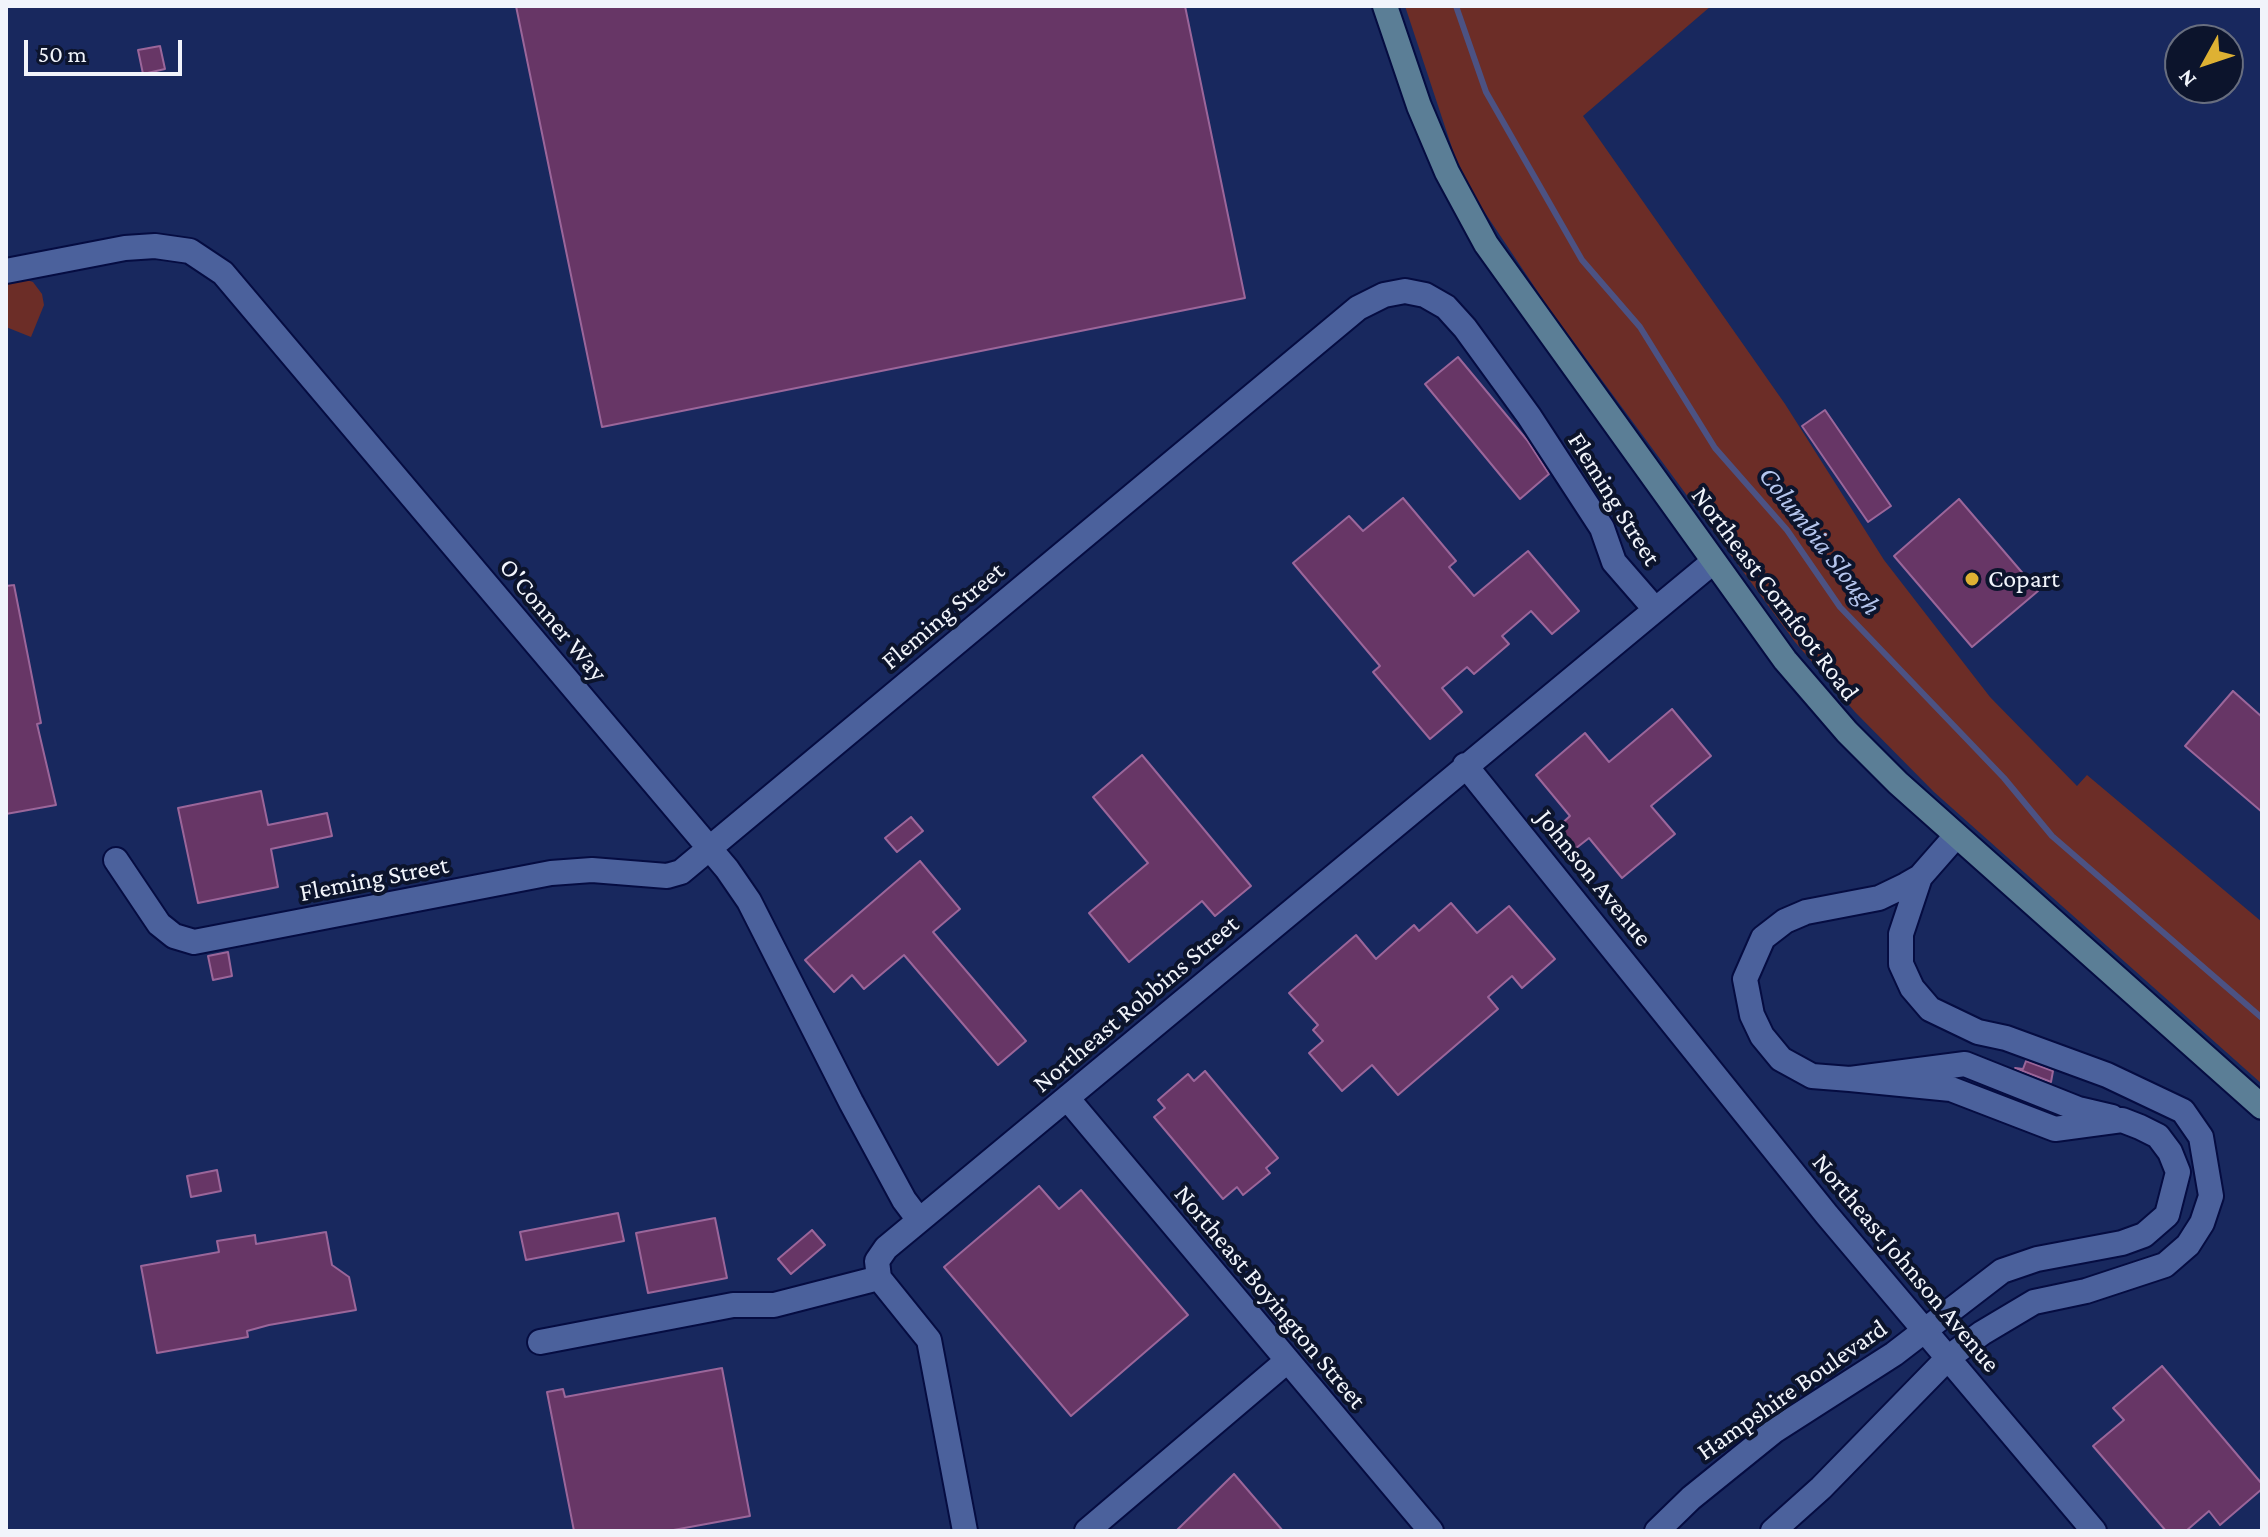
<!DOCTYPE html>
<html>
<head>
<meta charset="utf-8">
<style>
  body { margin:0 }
  #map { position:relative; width:2268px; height:1537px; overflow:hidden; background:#18285e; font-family:"Crimson Pro",serif }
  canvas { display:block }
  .frame { position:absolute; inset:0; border:8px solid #f1f4fb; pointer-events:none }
  .north { position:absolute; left:2164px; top:24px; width:80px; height:80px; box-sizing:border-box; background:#0c142c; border:2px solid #686e7f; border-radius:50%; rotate:230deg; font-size:22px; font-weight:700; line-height:32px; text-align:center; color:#f1f4fb }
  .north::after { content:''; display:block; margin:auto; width:28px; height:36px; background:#deb133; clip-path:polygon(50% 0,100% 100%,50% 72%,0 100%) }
  .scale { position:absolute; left:24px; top:40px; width:158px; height:36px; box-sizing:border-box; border:4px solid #f1f4fb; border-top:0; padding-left:10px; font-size:24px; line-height:28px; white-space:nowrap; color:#f1f4fb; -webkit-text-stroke:6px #0c142c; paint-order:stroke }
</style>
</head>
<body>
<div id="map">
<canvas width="2268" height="1537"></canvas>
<div class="frame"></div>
<div class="north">N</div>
<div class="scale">50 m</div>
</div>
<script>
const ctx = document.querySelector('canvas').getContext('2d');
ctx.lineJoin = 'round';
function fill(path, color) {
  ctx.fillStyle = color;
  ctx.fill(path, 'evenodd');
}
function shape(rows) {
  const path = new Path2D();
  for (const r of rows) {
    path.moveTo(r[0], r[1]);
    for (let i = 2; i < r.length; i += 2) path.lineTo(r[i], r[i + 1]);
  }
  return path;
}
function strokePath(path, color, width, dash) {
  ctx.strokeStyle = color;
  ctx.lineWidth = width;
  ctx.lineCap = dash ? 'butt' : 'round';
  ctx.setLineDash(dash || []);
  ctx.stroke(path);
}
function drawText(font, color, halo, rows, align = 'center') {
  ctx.font = font + ' "Crimson Pro",serif';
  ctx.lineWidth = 8;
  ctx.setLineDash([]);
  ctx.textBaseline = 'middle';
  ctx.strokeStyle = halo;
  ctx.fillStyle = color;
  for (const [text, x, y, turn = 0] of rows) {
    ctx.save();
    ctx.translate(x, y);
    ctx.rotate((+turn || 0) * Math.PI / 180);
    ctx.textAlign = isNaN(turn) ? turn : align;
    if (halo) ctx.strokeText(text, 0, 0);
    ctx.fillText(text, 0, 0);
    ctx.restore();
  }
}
const green = shape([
  [1405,6,1711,6,1583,116,1785,404,1884,560,1990,697,2077,786,2087,775,2262,922,2262,1084,1934,792,1855,712,1795,642,1548,307,1475,198,1454,154],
  [21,278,33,282,42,294,44,305,31,337,6,327,6,281]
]);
const stream = shape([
  [1456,6,1486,92,1582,260,1640,327,1715,448,1787,530,1840,607,2004,778,2052,836,2262,1018]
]);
const building = shape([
  [516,6,1185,6,1245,298,602,427,516,6],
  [160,46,165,69,143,74,138,50,160,46],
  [1458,357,1527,440,1549,474,1520,499,1425,384,1458,357],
  [1825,410,1891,506,1868,522,1802,426,1825,410],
  [1403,498,1456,561,1449,567,1474,596,1528,551,1579,611,1552,634,1531,611,1502,636,1509,644,1474,674,1467,667,1442,688,1462,712,1430,739,1373,672,1380,666,1293,563,1349,516,1363,531,1403,498],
  [1959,499,2038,591,1972,647,1894,556,1959,499],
  [14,585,41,723,37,724,56,805,6,814,6,586,14,585],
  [2233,691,2262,717,2262,812,2185,746,2233,691],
  [1672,709,1711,756,1651,806,1675,834,1622,878,1589,838,1575,849,1557,828,1570,816,1536,775,1585,733,1609,762,1672,709],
  [1142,755,1251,886,1215,916,1202,901,1129,962,1089,913,1148,863,1093,797,1142,755],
  [261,791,268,825,327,813,332,836,271,849,278,887,198,903,178,808,261,791],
  [911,817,923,831,897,852,885,838,911,817],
  [920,861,960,909,933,932,1026,1041,998,1065,904,955,864,989,852,975,834,992,805,960,920,861],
  [1451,903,1477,933,1509,906,1555,959,1522,988,1512,976,1488,997,1498,1009,1398,1095,1372,1065,1342,1091,1309,1053,1323,1041,1313,1030,1318,1025,1289,993,1356,935,1376,959,1414,925,1419,931,1451,903],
  [228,952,232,976,213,980,208,956,228,952],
  [2026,1061,2053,1071,2051,1082,2015,1068,2023,1069,2026,1061],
  [1205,1071,1278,1158,1266,1168,1270,1173,1243,1195,1237,1187,1223,1199,1154,1117,1165,1108,1158,1100,1188,1074,1194,1081,1205,1071],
  [217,1170,221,1191,191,1197,187,1176,217,1170],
  [1039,1186,1059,1209,1081,1190,1188,1315,1071,1416,944,1267,1039,1186],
  [618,1213,624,1241,526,1260,520,1232,618,1213],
  [715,1218,727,1278,648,1293,636,1233,715,1218],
  [812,1230,825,1245,791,1274,778,1259,812,1230],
  [326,1232,332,1265,349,1277,356,1310,269,1325,247,1331,248,1337,157,1353,141,1266,219,1252,217,1241,255,1235,256,1244,326,1232],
  [2162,1366,2262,1484,2262,1489,2220,1525,2209,1511,2186,1531,2166,1531,2093,1446,2124,1420,2113,1408,2162,1366],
  [722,1368,750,1516,668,1531,574,1531,547,1392,563,1389,565,1397,722,1368],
  [1234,1474,1283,1531,1176,1531,1234,1474]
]);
const street = shape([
  [6,271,125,248,155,246,190,251,223,273,727,869,749,901,851,1102,904,1200,919,1220],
  [1465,765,1827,1215,2094,1531],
  [1956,836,1920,877,1906,885,1879,898,1806,912,1785,921,1763,938,1745,979,1752,1015,1762,1036,1781,1059,1812,1076,1850,1079,1965,1064,2078,1109,2112,1117],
  [116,860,159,924,174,936,194,942,551,873,592,870,667,876,681,872,1358,308,1384,295,1405,291,1425,295,1446,307,1465,328,1529,416,1602,528,1614,562,1654,608],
  [1067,1098,1431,1531],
  [879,1278,877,1261,886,1248,1713,562],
  [879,1278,929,1340,965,1531],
  [540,1342,733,1305,774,1305,879,1278],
  [1087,1531,1287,1361],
  [1657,1531,1691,1498,1774,1431,1894,1354,2002,1271,2037,1259,2122,1243,2144,1235,2167,1215,2178,1172,2170,1152,2158,1136,2140,1127,2122,1120,2055,1129,1951,1089,1850,1079],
  [1773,1531,1821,1488,1949,1357,1982,1333,2034,1302,2086,1291,2165,1265,2188,1245,2202,1223,2211,1196,2201,1137,2183,1111,2107,1075,2006,1038,1978,1032,1930,1009,1912,988,1901,964,1901,934,1920,877]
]);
const secondary = shape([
  [1385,6,1419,106,1447,172,1486,244,1785,660,1847,732,1898,783,2262,1107]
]);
const markers = [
  [1972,579,8,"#deb133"]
];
const streetNames = [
  ["Fleming Street",1614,499,58],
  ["Northeast Cornfoot Road",1775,594,53],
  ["Fleming Street",943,616,-40],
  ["O'Conner Way",553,620,50],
  ["Johnson Avenue",1594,878,51],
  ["Fleming Street",374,879,-11],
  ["Northeast Robbins Street",1136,1004,-40],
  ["Northeast Johnson Avenue",1906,1263,50],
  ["Northeast Boyington Street",1270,1297,50],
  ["Hampshire Boulevard",1792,1390,-35]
];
const poiNames = [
  ["Copart",1988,579]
];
const waterNames = [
  ["Columbia Slough",1820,541,52]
];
fill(green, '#6c2d27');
strokePath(stream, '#4c5283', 6);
fill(building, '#673666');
strokePath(building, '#9b669a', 2);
strokePath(street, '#050c41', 28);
strokePath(secondary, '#050c41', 28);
strokePath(street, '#4b619c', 24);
strokePath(secondary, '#5b7e96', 24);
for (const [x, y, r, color] of markers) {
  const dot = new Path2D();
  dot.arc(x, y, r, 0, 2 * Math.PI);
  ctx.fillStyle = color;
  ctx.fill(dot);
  strokePath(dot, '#0c142c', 3);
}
drawText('26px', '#f1f4fb', '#0c142c', streetNames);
drawText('26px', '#f1f4fb', '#0c142c', poiNames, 'left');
drawText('italic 28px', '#b5c5ed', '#0c142c', waterNames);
</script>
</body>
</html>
